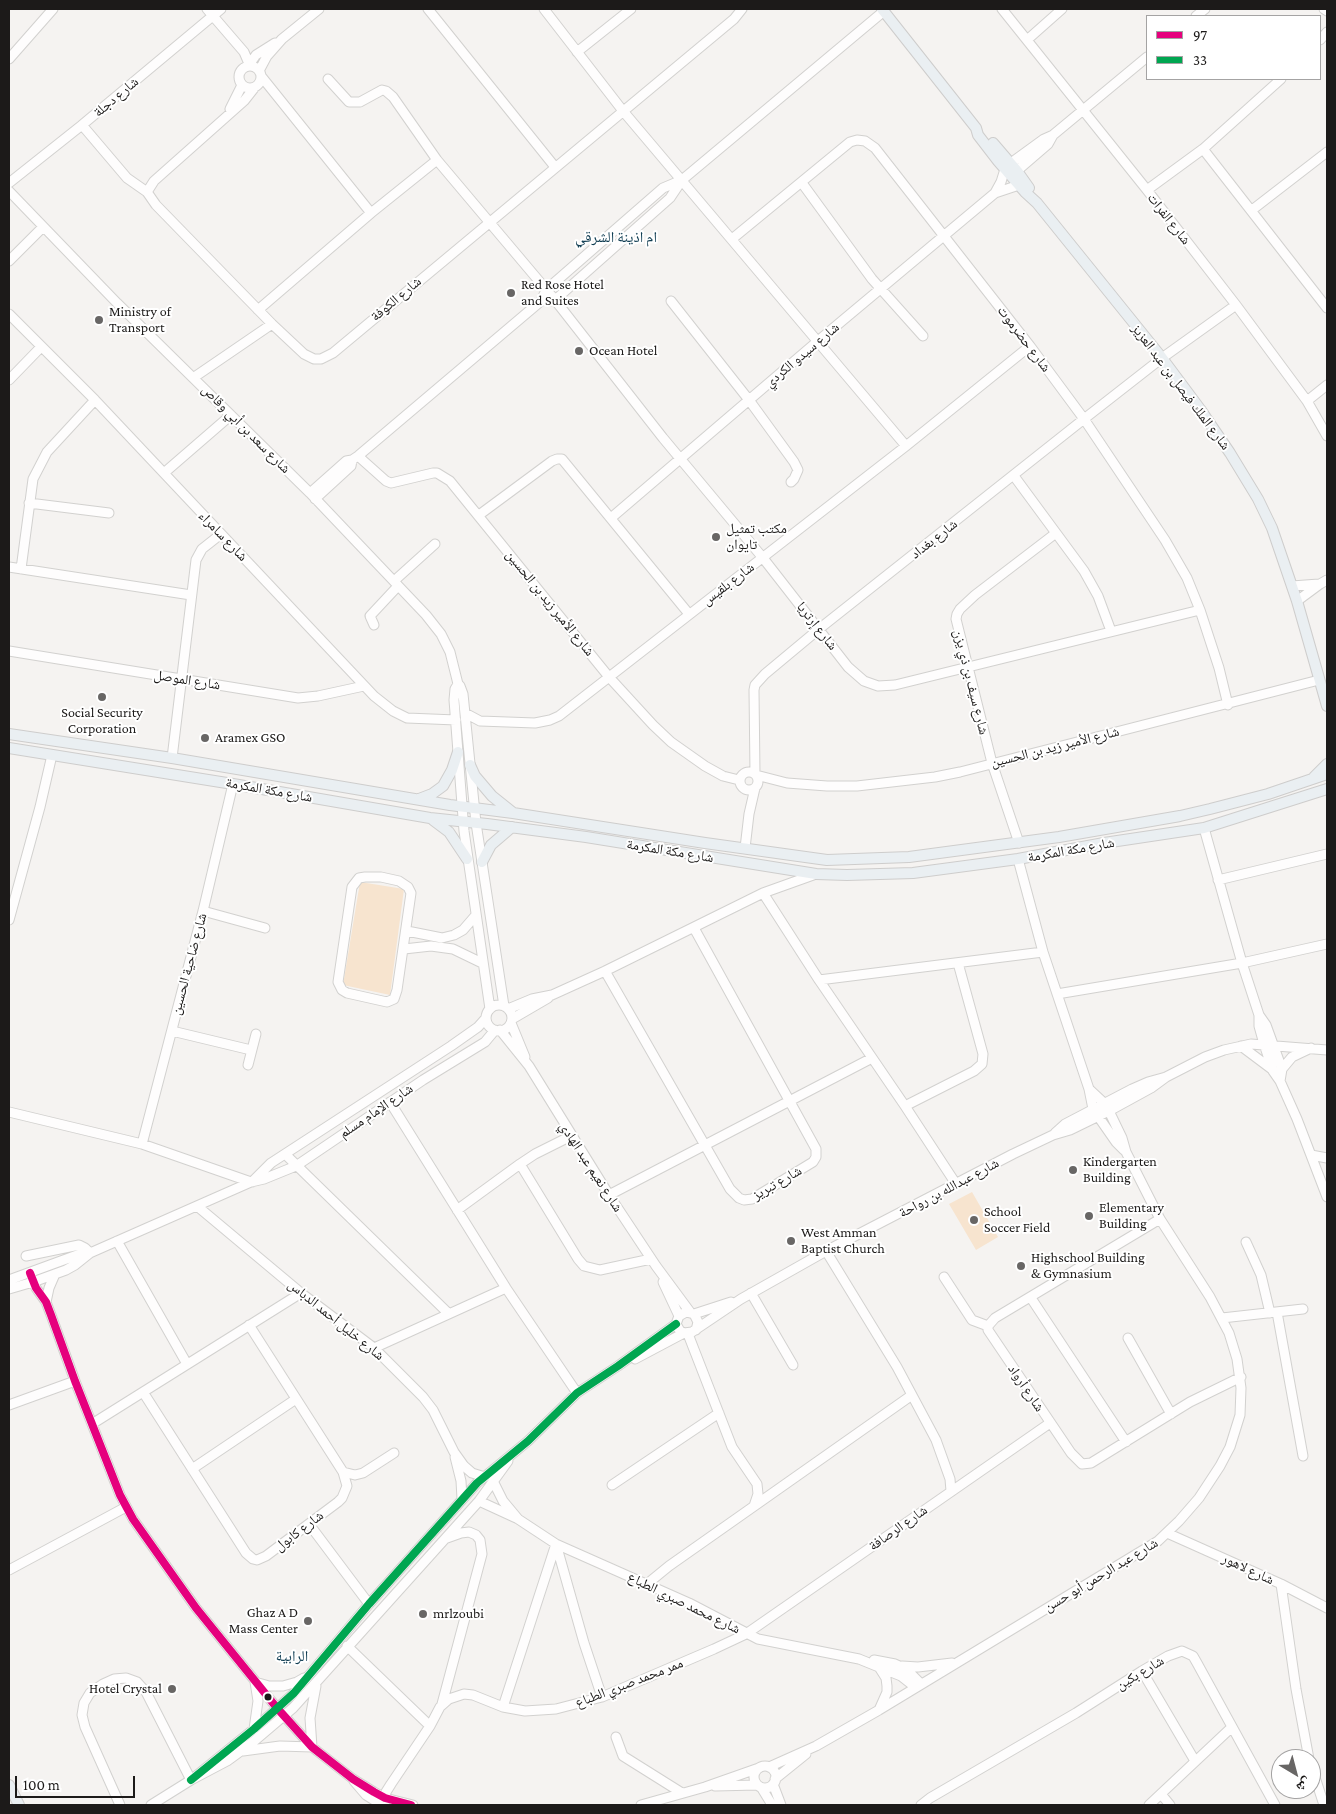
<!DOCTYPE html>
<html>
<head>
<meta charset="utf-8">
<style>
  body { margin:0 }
  #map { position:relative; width:1336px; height:1814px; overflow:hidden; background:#f5f3f1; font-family:"Crimson Pro","Noto Naskh Arabic",serif }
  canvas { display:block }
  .frame { position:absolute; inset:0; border:10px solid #1c1a19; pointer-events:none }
  .legend { position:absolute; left:1146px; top:15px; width:175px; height:65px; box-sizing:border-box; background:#fff; border:1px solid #a4a3a3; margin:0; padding:6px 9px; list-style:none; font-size:15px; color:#1c1a19 }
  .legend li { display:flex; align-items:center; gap:10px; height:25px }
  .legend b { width:25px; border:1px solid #a4a3a3 }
  .north { position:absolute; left:1271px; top:1749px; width:50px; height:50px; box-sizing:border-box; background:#fff; border:1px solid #a4a3a3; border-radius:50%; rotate:143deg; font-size:14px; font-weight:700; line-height:20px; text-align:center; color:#1c1a19 }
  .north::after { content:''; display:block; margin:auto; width:18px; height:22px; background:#686665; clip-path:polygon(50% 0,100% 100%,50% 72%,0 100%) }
  .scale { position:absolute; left:15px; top:1776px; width:120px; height:22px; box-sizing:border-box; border:2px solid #1c1a19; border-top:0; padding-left:6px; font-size:15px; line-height:18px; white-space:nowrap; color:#1c1a19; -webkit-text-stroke:4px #fff; paint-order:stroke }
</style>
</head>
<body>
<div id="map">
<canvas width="1336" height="1814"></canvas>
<div class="frame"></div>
<ul class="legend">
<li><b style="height:6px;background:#e5007d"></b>97</li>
<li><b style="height:6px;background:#00a651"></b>33</li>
</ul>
<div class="north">ش</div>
<div class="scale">100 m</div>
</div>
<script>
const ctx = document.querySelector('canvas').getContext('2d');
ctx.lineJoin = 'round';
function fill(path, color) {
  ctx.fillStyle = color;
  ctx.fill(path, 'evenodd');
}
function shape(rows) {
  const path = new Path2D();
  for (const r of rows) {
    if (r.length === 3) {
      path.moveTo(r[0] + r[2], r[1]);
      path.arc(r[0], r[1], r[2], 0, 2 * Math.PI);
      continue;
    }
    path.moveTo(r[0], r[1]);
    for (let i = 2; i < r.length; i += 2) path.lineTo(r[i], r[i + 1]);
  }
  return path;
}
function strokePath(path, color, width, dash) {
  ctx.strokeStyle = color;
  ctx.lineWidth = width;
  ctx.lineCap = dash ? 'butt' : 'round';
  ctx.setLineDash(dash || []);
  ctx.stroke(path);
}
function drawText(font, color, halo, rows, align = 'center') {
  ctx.font = font + ' "Crimson Pro","Noto Naskh Arabic",serif';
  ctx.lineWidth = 4;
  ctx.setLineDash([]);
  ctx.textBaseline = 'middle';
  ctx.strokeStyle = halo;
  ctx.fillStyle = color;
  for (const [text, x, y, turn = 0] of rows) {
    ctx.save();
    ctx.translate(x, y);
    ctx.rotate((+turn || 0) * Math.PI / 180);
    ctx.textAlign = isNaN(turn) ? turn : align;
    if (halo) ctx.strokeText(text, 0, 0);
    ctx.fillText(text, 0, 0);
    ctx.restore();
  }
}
const green = shape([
  [360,882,404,889,390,995,343,985],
  [972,1192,998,1237,976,1250,949,1204]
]);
const minor = shape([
  [207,9,244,52,250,66],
  [428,9,555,167],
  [544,9,623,111,906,446],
  [1002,9,1147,190,1236,305,1307,401,1327,436],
  [1324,9,1327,11],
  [1196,16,1205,9],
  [1027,40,1062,9],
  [1320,40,1327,32],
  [577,52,631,9],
  [9,59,53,9],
  [250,77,11],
  [251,66,251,62,256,55,275,43],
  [259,71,267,56,282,39,319,9],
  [261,76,371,213],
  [328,79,349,102,360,102,382,90,386,91,393,97,437,160,555,300,663,438,763,558,848,667,864,681,878,686,895,685,1200,610],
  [230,109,242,85],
  [82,125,127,178,147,192,156,205,272,324,304,354,314,359,321,359,333,353,734,19,742,9],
  [1203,149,1327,308],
  [1012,175,1048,144,1053,135],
  [9,183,82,125,221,9],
  [802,183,872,279,923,336],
  [1147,190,1203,149,1281,79],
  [9,191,117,303,310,493,426,615,441,634,450,652,458,684,460,686,463,694,476,823,504,1006],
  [147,192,154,181,244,101,255,87],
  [995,193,1001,182,1005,169,1011,163,1044,139,1053,135,1147,57],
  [1252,210,1327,152],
  [732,239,850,142,857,140,865,141,875,148,1030,346,1084,419,1165,540,1187,578,1200,610,1219,668,1228,705],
  [9,261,43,227],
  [549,301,555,300,670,198,682,180,884,11],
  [671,301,749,400,794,462,798,470,794,479,791,482],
  [258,310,371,213,437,160],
  [9,314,95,400,374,696,393,711,407,718,456,720],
  [193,378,272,324],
  [9,380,41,347],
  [1307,401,1327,385],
  [358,456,386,481,391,483,433,473,437,473,450,481,609,677,653,725,671,742,705,766,723,776,739,780],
  [164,473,231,415],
  [1014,476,1084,571,1098,596,1111,631],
  [310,493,346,461,352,460,358,456,541,301,546,290,663,188,682,180],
  [315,499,351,466,352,460],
  [29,503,109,513],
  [479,515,552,461,557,459,562,459,689,614],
  [611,518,818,341,995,193,1019,185],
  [9,567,191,595],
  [21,569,33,479,47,452,95,400],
  [394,581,435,544],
  [1292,586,1319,584],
  [1297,601,1320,584,1327,580],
  [374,625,370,616,398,586],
  [9,651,298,698,318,696,364,686],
  [458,684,455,689,454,700,464,831,490,1009],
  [465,713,480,721,535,723,550,720,559,716,906,446,1030,346],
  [172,758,196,560,202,549,221,534],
  [749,781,9],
  [755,774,754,690,755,685,765,674,819,629,1084,419,1162,358,1236,305],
  [756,775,787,783,827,786,857,786,935,777,960,772,1319,680],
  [1204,828,1242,963,1259,1015,1259,1026,1264,1044,1273,1071,1280,1081,1297,1119,1327,1197],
  [1019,843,992,763,956,619,957,614,960,609,975,595,1056,533],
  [745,848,749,814,755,788],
  [1018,859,1043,952,1089,1089,1093,1109,1116,1142,1124,1150],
  [365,877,381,877,399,881,408,887,411,893,397,990,394,999,387,1002,347,993,342,990,338,982,352,887,359,878,365,877],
  [1218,880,1327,854],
  [763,893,819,980,905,1106,956,1184],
  [203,911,265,928],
  [9,920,40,807,52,755],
  [407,931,442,938,454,935,463,930,476,915],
  [404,949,431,946,453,949,482,963],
  [605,971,730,1189,739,1198,744,1200,752,1199,813,1162,816,1157,816,1149,694,928],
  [819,980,1043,952],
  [1057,994,1242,963,1327,944],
  [499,1018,13],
  [508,1009,532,999,552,995,605,971,763,893,816,874],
  [1259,1015,1266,1025,1282,1069,1280,1081],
  [512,1019,548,998],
  [511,1023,525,1057],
  [500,1030,529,1066,609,1195,656,1266,690,1312],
  [172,1031,251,1050],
  [1241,1046,1273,1070],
  [248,1065,256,1034],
  [1282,1069,1292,1057,1311,1048],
  [390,1102,506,1288,577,1393],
  [905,1106,974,1071,982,1064,983,1054,958,963],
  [9,1112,142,1144,251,1182],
  [1055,1133,1065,1124,1132,1089,1148,1082,1166,1077,1205,1057,1224,1050,1251,1044,1327,1050],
  [571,1136,535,1154,520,1164,578,1259,584,1266,600,1270,651,1259],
  [142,1144,203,911,233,784],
  [285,1154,448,1313],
  [1311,1155,1327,1158],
  [252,1182,271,1163,451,1046,478,1027,486,1018],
  [609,1195,872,1058],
  [197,1206,301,1293,374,1348,423,1397,433,1410,454,1452,464,1466,472,1473,485,1477],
  [457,1210,520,1164],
  [1160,1219,995,1318,988,1326,988,1330,1071,1453,1082,1464,1091,1463,1190,1402,1241,1377],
  [117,1241,187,1364],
  [1246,1242,1261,1275,1270,1313],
  [826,1251,897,1367,936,1440,950,1479,951,1491],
  [26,1256,79,1245,85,1248,90,1253],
  [30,1273,36,1288,46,1302,51,1315,75,1381,120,1495,133,1519,196,1608,277,1708,312,1747,353,1779,374,1792,385,1798,413,1805],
  [944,1277,972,1320,988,1326],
  [9,1280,80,1254,90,1253,251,1182,264,1179,296,1166,423,1080,485,1042,495,1030],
  [663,1282,679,1316],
  [9,1289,33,1282,66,1270,75,1265,90,1253],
  [751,1293,793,1365],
  [1031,1298,1126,1442],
  [46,1302,49,1288,55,1274],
  [1277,1312,1303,1456],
  [694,1314,731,1302],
  [1222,1318,1303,1309],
  [696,1330,698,1322,694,1314,686,1312,679,1316,676,1324,680,1331,684,1333,692,1332,741,1299,826,1251,1013,1154,1053,1135,1070,1130,1109,1111,1151,1088,1166,1077],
  [688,1334,732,1447,757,1484,758,1494,754,1506],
  [1128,1338,1171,1414],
  [374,1348,506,1288],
  [635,1359,684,1333],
  [143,1392,246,1553,253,1559,257,1560,266,1556,338,1502,342,1498,347,1486,343,1472,249,1325],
  [9,1405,75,1381],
  [92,1424,301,1293],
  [455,1457,461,1481,462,1499],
  [192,1469,296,1399],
  [343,1472,355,1475,363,1473,394,1453],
  [494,1483,503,1501,518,1519,556,1544,689,1603,758,1639,859,1659,901,1676,915,1687],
  [612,1485,719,1413],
  [479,1501,516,1518],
  [309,1524,369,1604],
  [1167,1533,1281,1584,1327,1608],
  [556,1544,584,1643,602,1697],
  [9,1570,126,1507],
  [647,1584,669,1566,912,1395],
  [1281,1584,1296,1689,1309,1759],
  [347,1646,430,1726],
  [874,1660,895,1664,906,1669,921,1684],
  [902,1666,918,1667,952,1663],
  [1142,1671,1195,1761],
  [442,1704,482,1554,480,1540,476,1535,469,1532,461,1533,447,1538],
  [503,1707,556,1544],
  [879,1710,887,1692,887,1686,886,1678,879,1667],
  [254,1729,258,1701,255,1682,269,1686,283,1686,297,1682,304,1678],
  [616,1737,623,1756,682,1793],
  [243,1751,280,1746,312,1747,310,1718,316,1686],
  [1311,1765,1324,1805],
  [765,1777,11],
  [769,1767,816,1746,879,1710,1158,1541,1179,1521,1199,1498,1220,1466,1230,1447,1240,1415,1241,1388,1237,1359,1229,1333,1210,1297,1160,1219,1126,1152,1122,1138,1109,1111,1104,1103,1089,1089],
  [775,1779,806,1754],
  [191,1780,254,1729,294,1693,369,1604,477,1483,528,1441,577,1393,618,1366,676,1324],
  [354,1781,366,1795,382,1805],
  [773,1784,781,1805],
  [715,1786,757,1785],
  [761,1787,772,1805],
  [1161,1794,1170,1805],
  [120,1805,85,1727,82,1715,84,1703,90,1693,103,1684,114,1679,126,1678,137,1682,146,1692,191,1780],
  [151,1805,191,1780,227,1761,253,1742,293,1708,479,1501,508,1461],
  [384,1805,386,1792,391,1784,430,1726,440,1707,449,1699,464,1694,473,1695,503,1707,525,1711,556,1709,602,1697,714,1649,746,1634,1050,1423],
  [641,1805,705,1787,759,1768],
  [921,1805,930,1798,1076,1713,1142,1671,1168,1656,1182,1651,1193,1656,1197,1663,1275,1805],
  [1149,1805,1232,1727]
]);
const major = shape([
  [882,9,976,128,978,135,998,161,1025,192,1037,203,1162,358,1200,409,1230,453,1258,499,1272,528,1297,601,1327,706],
  [993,143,1017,171,1029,188],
  [9,734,172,758,450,805,513,813,705,843,827,860,909,857,1059,837,1180,816,1210,809,1268,794,1327,774],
  [9,748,233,784,430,818,487,824,586,837,816,874,847,875,913,873,1018,859,1104,843,1204,828,1327,789],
  [470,765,475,776,492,796,512,812],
  [1314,777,1327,764],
  [419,799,432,794,443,786,452,770,458,752],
  [433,820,449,832,467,859],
  [482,862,491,845,512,827],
  [9,1785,19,1805]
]);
const bus1 = shape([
  [30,1273,36,1288,46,1302,51,1315,75,1381,120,1495,133,1519,196,1608,277,1708,312,1747,353,1779,374,1792,385,1798,411,1805]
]);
const bus2 = shape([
  [191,1780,254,1729,294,1693,369,1604,477,1483,528,1441,577,1393,618,1366,676,1324]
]);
const markers = [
  [511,293,5,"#686665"],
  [99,320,5,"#686665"],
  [579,351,5,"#686665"],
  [716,537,5,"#686665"],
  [102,697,5,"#686665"],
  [205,738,5,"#686665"],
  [1073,1170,5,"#686665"],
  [1089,1216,5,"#686665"],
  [974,1220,5,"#686665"],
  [791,1241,5,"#686665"],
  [1021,1266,5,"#686665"],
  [423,1614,5,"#686665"],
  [308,1621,5,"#686665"],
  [172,1689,5,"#686665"],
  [268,1697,4.5,"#1c1a19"]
];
const streetNames = [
  ["شارع دجلة",116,97,-40],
  ["شارع الفرات",1169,219,52],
  ["شارع الكوفة",396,299,-40],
  ["شارع حضرموت",1024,339,53],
  ["شارع سيدو الكردي",802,355,-40],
  ["شارع الملك فيصل بن عبد العزيز",1181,387,53],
  ["شارع سعد بن أبي وقاص",246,429,45],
  ["شارع سامراء",223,536,46],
  ["شارع بغداد",934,539,-38],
  ["شارع بلقيس",728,584,-37],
  ["شارع الأمير زيد بن الحسين",550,603,51],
  ["شارع إرتريا",817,626,52],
  ["شارع الموصل",187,680,9],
  ["شارع سيف بن ذي يزن",971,682,76],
  ["شارع الأمير زيد بن الحسين",1055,747,-14],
  ["شارع مكة المكرمة",269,790,10],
  ["شارع مكة المكرمة",1071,850,-10],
  ["شارع مكة المكرمة",670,851,9],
  ["شارع ضاحية الحسين",189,964,-75],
  ["شارع الإمام مسلم",376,1111,-34],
  ["شارع نعيم عبد الهادي",591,1167,57],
  ["شارع تبريز",777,1183,-30],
  ["شارع عبدالله بن رواحة",949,1188,-28],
  ["شارع خليل أحمد الدباس",336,1320,39],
  ["شارع أرواد",1026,1388,56],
  ["شارع الرصافة",898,1528,-35],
  ["شارع كابول",299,1531,-37],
  ["شارع لاهور",1248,1569,25],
  ["شارع عبد الرحمن أبو حسن",1101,1575,-31],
  ["شارع محمد صبري الطباع",684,1603,26],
  ["شارع بكين",1140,1673,-31],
  ["ممر محمد صبري الطباع",629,1683,-21]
];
const poiNames = [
  ["Red Rose Hotel",521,285],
  ["and Suites",521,301],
  ["Ministry of",109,312],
  ["Transport",109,328],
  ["Ocean Hotel",589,351],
  ["مكتب تمثيل",726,529],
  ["تايوان",726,545],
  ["Social Security",102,713,"center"],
  ["Corporation",102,729,"center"],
  ["Aramex GSO",215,738],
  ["Kindergarten",1083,1162],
  ["Building",1083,1178],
  ["Elementary",1099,1208],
  ["Building",1099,1224],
  ["School",984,1212],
  ["Soccer Field",984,1228],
  ["West Amman",801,1233],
  ["Baptist Church",801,1249],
  ["Highschool Building",1031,1258],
  ["& Gymnasium",1031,1274],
  ["Ghaz A D",298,1613,"right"],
  ["Mass Center",298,1629,"right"],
  ["mrlzoubi",433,1614],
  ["Hotel Crystal",162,1689,"right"]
];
const neighbourhoodNames = [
  ["ام اذينة الشرقي",616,237],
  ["الرابية",292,1656]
];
fill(green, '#f7e4cf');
strokePath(minor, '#d2d1cf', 11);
strokePath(major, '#cecdcc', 12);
strokePath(minor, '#fefdfd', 9);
strokePath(major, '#eaeff2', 10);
strokePath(bus1, '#e5007d', 8);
strokePath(bus2, '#00a651', 8);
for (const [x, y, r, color] of markers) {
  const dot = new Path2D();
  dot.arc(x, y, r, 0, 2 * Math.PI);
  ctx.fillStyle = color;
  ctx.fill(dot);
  strokePath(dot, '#fff', 2);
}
drawText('14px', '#1c1a19', '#fff', streetNames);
drawText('14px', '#1c1a19', '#fff', poiNames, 'left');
drawText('15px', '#103d52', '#fff', neighbourhoodNames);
</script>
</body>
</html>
